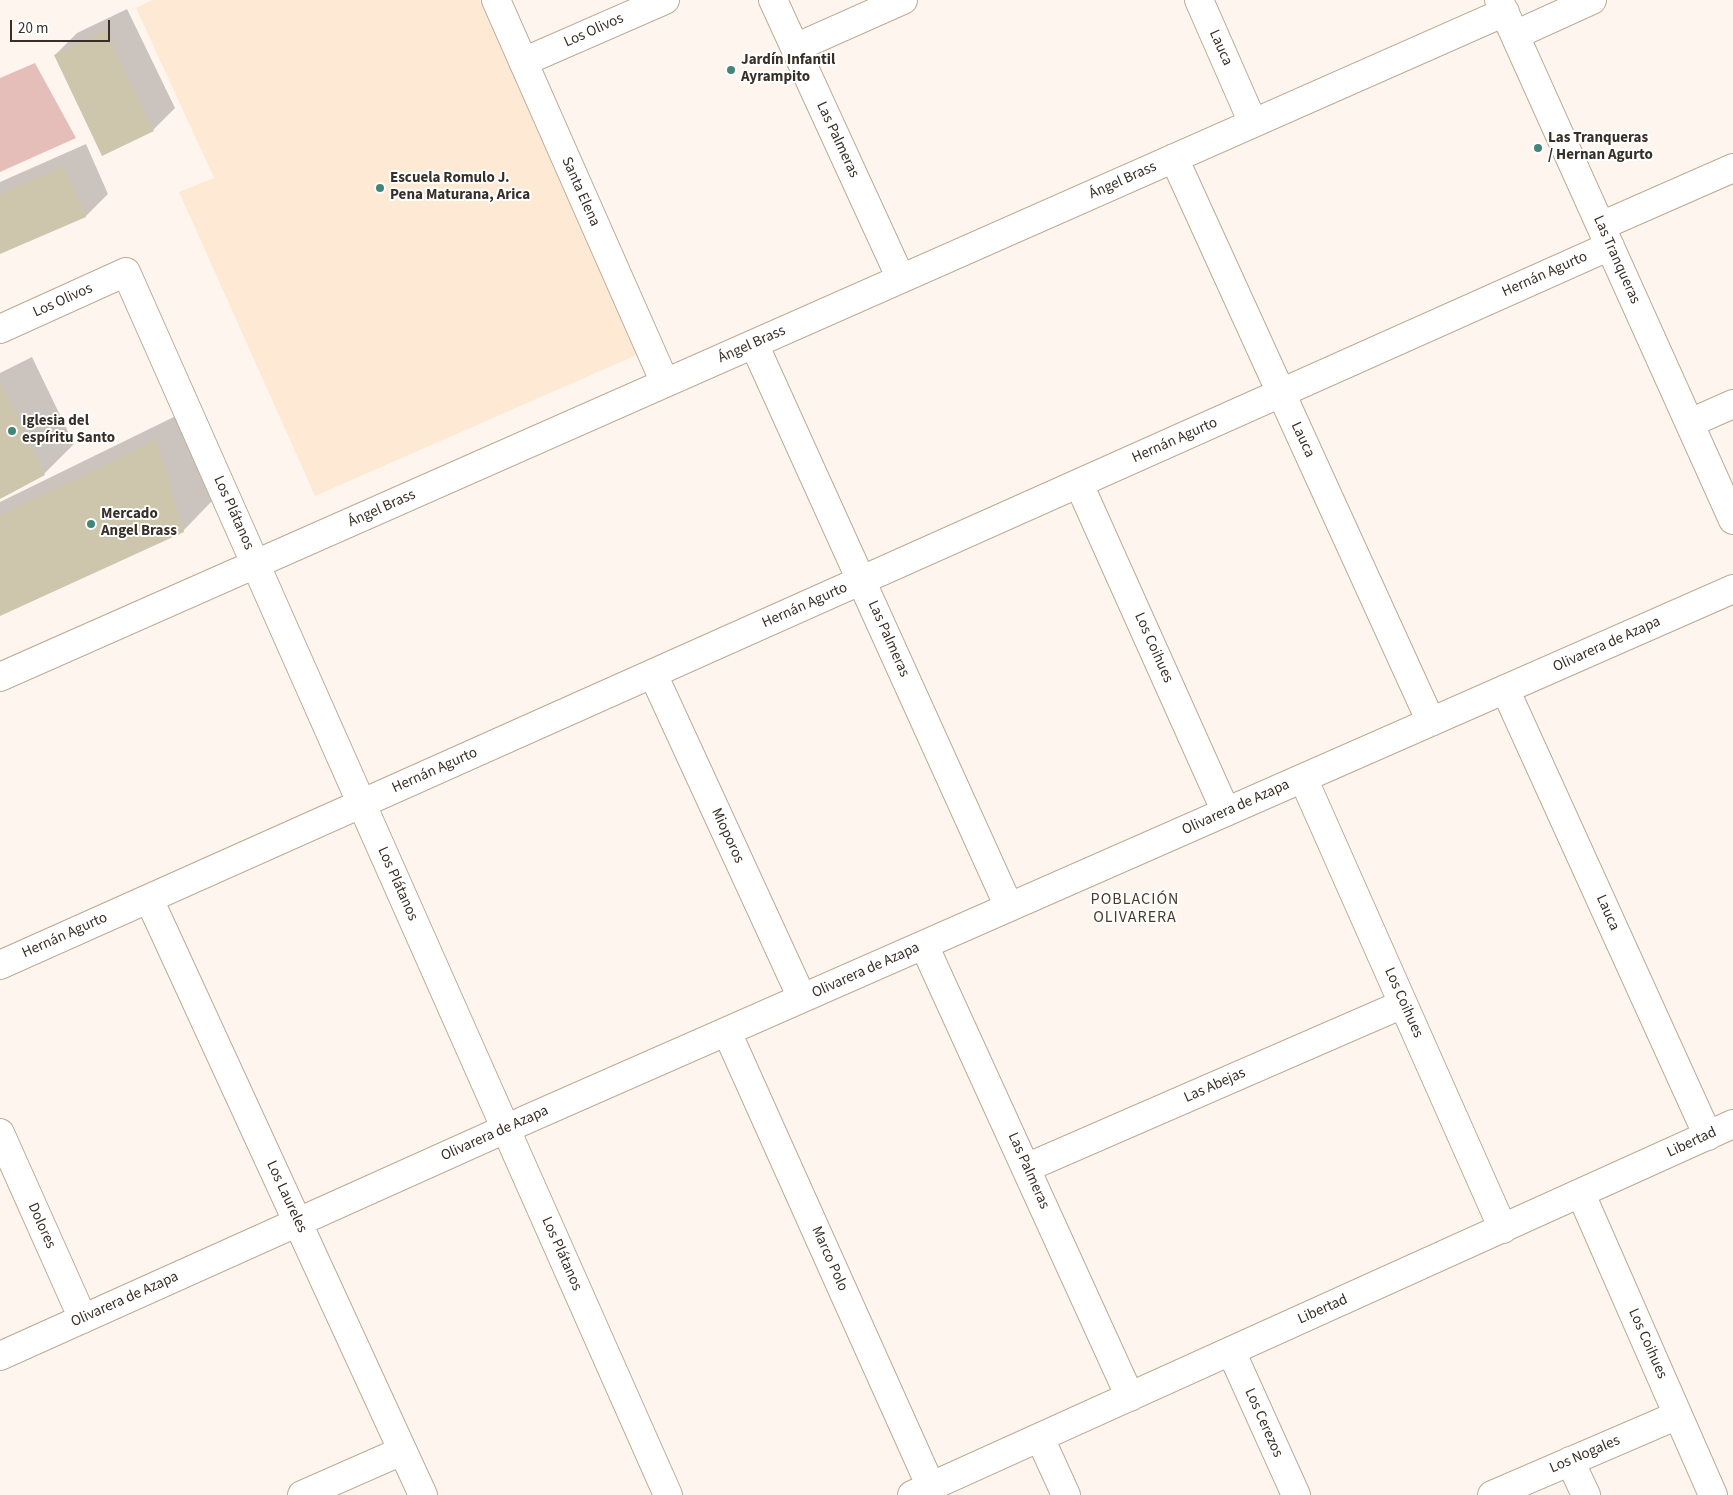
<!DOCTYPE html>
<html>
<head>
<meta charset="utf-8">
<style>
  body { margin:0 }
  #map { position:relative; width:1733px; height:1495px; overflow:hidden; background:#fef6ee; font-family:"Source Sans 3",sans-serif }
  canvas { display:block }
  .scale { position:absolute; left:10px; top:20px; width:100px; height:22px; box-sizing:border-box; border:2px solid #383028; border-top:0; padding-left:6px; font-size:15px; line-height:18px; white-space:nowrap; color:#383028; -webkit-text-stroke:4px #fff; paint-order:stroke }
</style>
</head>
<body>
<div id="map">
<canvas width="1733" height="1495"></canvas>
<div class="scale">20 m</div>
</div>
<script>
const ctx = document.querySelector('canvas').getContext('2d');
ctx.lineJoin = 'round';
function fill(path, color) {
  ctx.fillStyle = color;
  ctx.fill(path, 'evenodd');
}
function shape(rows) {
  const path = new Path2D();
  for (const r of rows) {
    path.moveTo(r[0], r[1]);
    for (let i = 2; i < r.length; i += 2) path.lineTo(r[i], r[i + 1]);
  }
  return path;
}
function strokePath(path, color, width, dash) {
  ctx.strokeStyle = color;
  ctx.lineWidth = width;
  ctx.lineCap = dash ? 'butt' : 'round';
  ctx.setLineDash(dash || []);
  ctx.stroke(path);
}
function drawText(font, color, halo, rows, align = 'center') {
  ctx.font = font + ' "Source Sans 3",sans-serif';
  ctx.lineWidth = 4;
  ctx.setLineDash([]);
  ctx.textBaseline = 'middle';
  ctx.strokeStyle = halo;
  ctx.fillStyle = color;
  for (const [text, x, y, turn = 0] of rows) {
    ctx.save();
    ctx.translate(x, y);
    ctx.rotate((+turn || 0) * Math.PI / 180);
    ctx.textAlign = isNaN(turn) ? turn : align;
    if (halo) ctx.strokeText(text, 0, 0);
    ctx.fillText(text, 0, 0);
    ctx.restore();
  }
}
const built = shape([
  [152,0,480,0,639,354,315,496,179,192,214,178,136,8]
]);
const green = shape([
  [35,63,76,138,0,172,0,78]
]);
const shadow = shape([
  [127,9,175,108,153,130,55,55,77,33],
  [86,144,108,194,86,216,0,253,0,182],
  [32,357,74,444,44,474,0,497,0,373],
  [186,411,212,501,183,531,0,615,0,502]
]);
const building = shape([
  [105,30,154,131,102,156,54,55],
  [64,166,86,217,0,254,0,194],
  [2,385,45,475,0,499,0,386],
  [156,439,184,532,0,616,0,516]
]);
const minor = shape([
  [496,0,665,383],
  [773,0,901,279],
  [1199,0,1253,123],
  [1499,0,1733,520],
  [1515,35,1592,0],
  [795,48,903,0],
  [523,62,665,0],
  [1174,158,1431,722],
  [1601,226,1733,168],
  [0,329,126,272,668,1495],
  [754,344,1009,907],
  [1690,423,1733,404],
  [1079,484,1226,812],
  [653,674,802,998],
  [0,677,1505,12],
  [1505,689,1708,1136],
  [1303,778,1503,1229],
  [149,899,423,1495],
  [924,945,1130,1397],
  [0,965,1610,246],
  [727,1032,931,1487],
  [0,1133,83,1319],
  [1026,1168,1403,1004],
  [1581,1194,1713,1495],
  [1231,1351,1296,1495],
  [0,1356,532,1117,1733,589],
  [1040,1438,1066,1495],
  [1570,1461,1586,1495],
  [302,1495,402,1451],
  [912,1495,1733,1124],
  [1492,1495,1678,1415]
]);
const markers = [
  [731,70,5,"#428679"],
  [1538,148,5,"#428679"],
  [380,188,5,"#428679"],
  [12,431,5,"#428679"],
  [91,524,5,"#428679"]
];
const streetNames = [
  ["Los Olivos",594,31,-24],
  ["Lauca",1220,48,66],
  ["Las Palmeras",837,140,65],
  ["Ángel Brass",1123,181,-24],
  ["Santa Elena",580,192,66],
  ["Las Tranqueras",1616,260,66],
  ["Hernán Agurto",1545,275,-24],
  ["Los Olivos",63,301,-24],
  ["Ángel Brass",752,345,-24],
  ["Lauca",1302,440,65],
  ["Hernán Agurto",1175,441,-24],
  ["Ángel Brass",382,509,-24],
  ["Los Plátanos",233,513,66],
  ["Hernán Agurto",805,606,-24],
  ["Las Palmeras",888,639,66],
  ["Olivarera de Azapa",1607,645,-24],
  ["Los Coihues",1153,648,66],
  ["Hernán Agurto",435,771,-24],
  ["Olivarera de Azapa",1236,808,-24],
  ["Mioporos",727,836,65],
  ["Los Plátanos",397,884,66],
  ["Lauca",1607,913,66],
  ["Hernán Agurto",65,936,-24],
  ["Olivarera de Azapa",866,971,-24],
  ["Los Coihues",1403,1003,66],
  ["Las Abejas",1215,1086,-24],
  ["Olivarera de Azapa",495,1134,-24],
  ["Libertad",1692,1143,-25],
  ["Las Palmeras",1028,1171,66],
  ["Los Laureles",286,1197,65],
  ["Dolores",41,1226,66],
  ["Los Plátanos",561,1254,66],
  ["Marco Polo",829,1259,66],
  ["Olivarera de Azapa",125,1300,-24],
  ["Libertad",1323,1310,-24],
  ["Los Coihues",1647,1344,66],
  ["Los Cerezos",1263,1423,66],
  ["Los Nogales",1585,1455,-23]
];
const poiNames = [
  ["Jardín Infantil",741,61],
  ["Ayrampito",741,78],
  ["Las Tranqueras",1548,139],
  ["/ Hernan Agurto",1548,156],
  ["Escuela Romulo J.",390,179],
  ["Pena Maturana, Arica",390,196],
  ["Iglesia del",22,422],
  ["espíritu Santo",22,439],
  ["Mercado",101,515],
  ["Angel Brass",101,532]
];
const neighbourhoodNames = [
  ["POBLACIÓN",1135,900],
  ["OLIVARERA",1135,918]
];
fill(built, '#feead4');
fill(green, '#e5bdb9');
fill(shadow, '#0003');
fill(building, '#cdc5ac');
strokePath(minor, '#bdaa96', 30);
strokePath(minor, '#fff', 28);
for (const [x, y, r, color] of markers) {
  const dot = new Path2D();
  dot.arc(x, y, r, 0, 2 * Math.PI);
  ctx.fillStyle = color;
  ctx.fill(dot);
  strokePath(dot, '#fff', 2);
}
drawText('15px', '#383028', '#fff', streetNames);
drawText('bold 15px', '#383028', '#fff', poiNames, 'left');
ctx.letterSpacing = '1px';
drawText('16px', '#4a3a29', '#fff', neighbourhoodNames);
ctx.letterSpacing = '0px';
</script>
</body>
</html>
